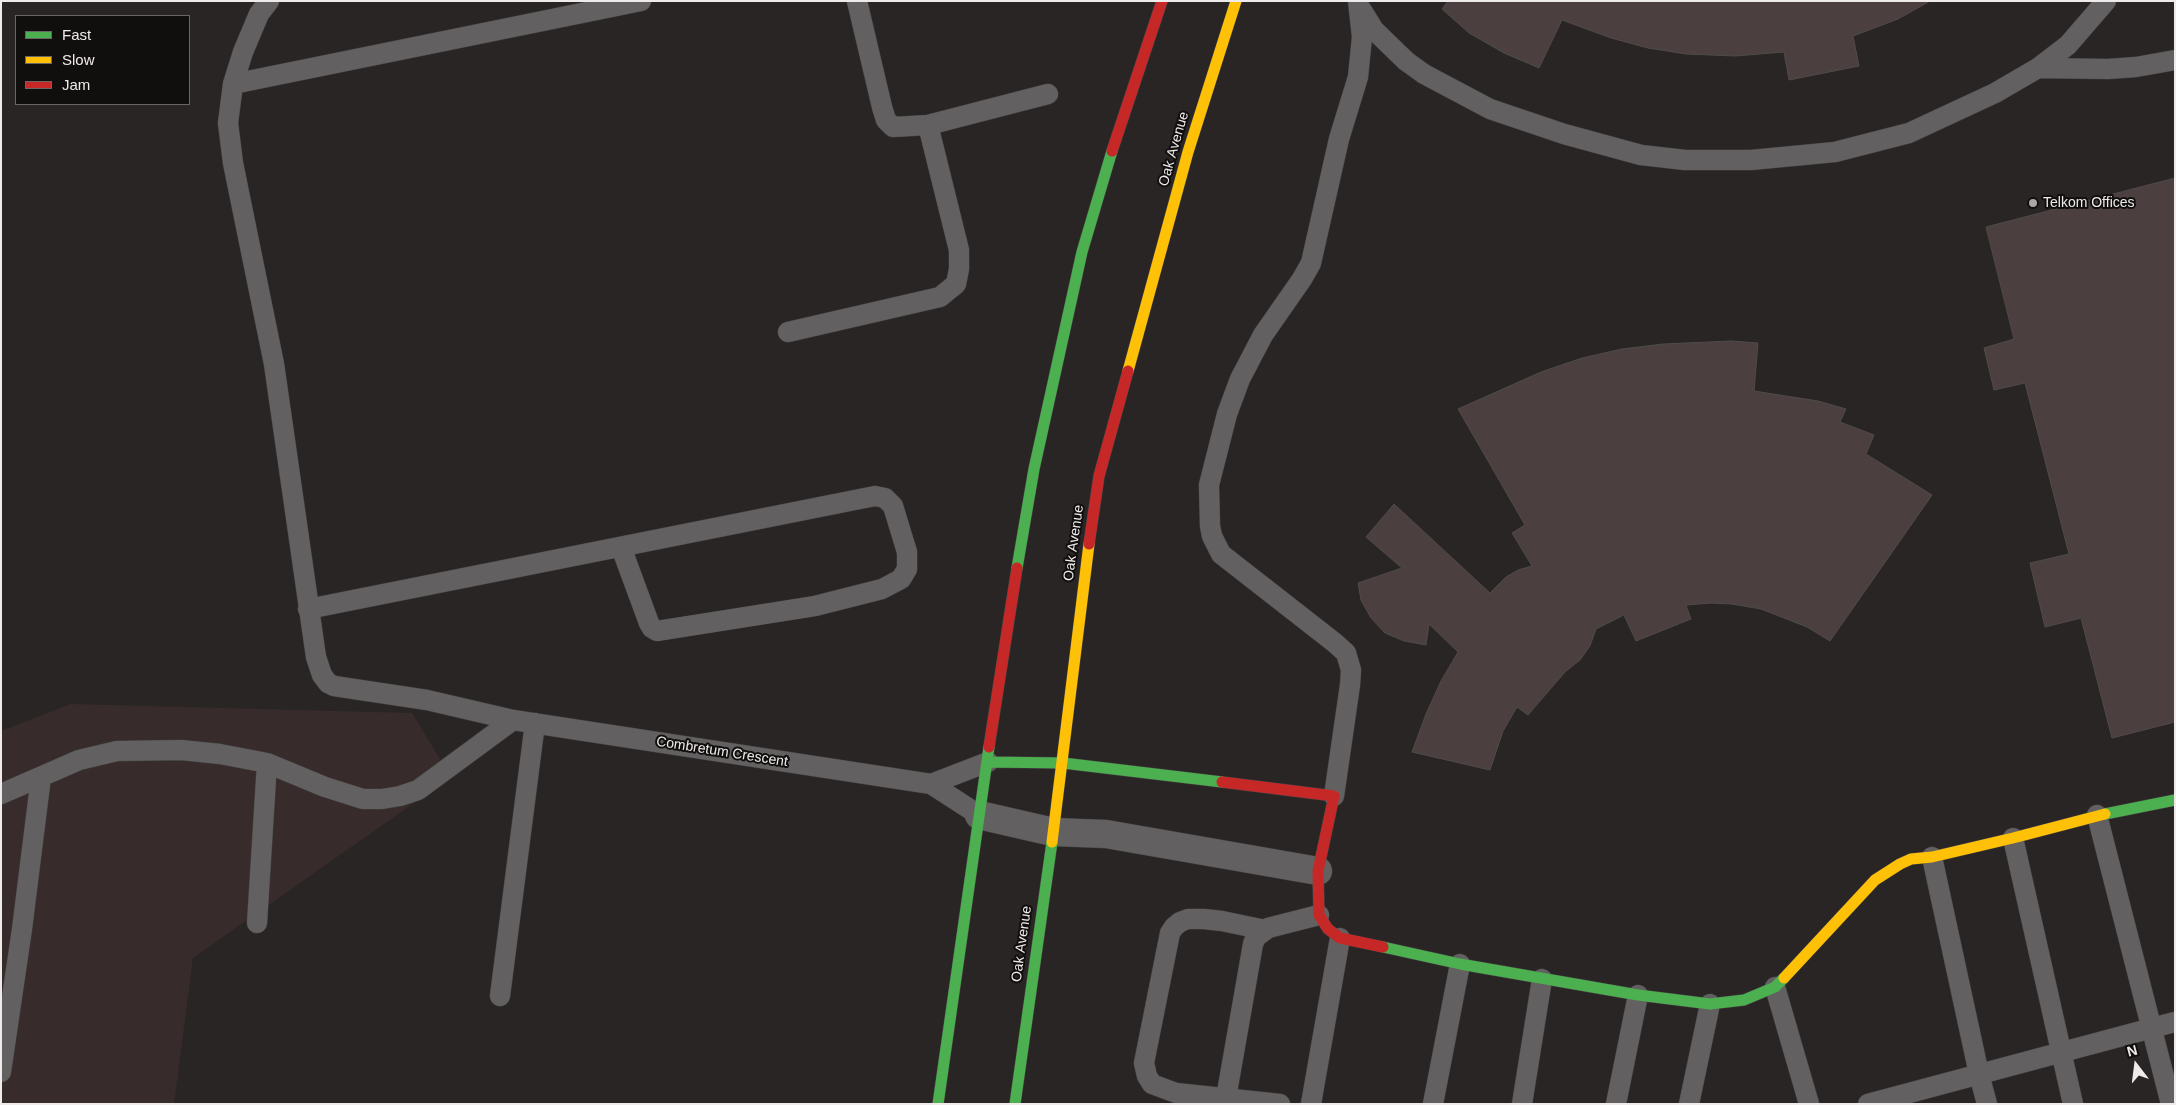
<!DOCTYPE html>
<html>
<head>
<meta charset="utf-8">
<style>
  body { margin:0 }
  #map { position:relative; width:2176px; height:1105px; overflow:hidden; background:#2a2525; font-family:Helvetica,sans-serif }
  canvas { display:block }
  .frame { position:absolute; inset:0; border:2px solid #f0ebeb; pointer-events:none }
  .legend { position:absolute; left:15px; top:15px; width:175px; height:90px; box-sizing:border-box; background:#110e0e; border:1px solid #6a6666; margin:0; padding:6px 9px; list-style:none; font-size:15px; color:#f0ebeb }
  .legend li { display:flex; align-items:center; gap:10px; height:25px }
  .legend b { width:25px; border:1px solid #6a6666 }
  .north { position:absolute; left:2111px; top:1040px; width:50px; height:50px; -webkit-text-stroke:4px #110e0e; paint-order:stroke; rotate:345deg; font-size:14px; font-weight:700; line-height:20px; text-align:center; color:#f0ebeb }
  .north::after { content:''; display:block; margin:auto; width:18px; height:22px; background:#f0ebeb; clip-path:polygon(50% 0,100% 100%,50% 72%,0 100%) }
</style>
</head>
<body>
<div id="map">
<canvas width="2176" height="1105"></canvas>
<div class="frame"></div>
<ul class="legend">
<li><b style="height:6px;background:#4caf50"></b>Fast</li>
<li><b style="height:6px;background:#ffc107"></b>Slow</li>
<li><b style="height:6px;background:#c62828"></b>Jam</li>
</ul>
<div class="north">N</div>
</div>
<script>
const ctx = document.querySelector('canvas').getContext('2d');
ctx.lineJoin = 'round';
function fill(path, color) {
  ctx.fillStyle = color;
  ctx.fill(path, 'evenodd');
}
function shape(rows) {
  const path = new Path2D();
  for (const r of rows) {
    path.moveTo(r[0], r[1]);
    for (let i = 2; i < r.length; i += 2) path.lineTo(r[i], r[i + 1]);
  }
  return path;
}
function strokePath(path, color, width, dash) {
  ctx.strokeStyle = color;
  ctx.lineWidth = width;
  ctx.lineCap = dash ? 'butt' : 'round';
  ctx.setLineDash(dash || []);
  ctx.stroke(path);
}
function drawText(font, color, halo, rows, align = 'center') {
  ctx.font = font + ' Helvetica,sans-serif';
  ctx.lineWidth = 4;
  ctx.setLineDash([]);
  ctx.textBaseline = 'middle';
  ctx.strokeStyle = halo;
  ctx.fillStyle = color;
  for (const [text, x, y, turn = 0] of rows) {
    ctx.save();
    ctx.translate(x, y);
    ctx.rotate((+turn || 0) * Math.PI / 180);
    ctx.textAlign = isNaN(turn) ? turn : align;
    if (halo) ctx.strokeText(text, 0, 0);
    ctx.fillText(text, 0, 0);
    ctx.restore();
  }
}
const built = shape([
  [71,704,412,713,451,777,193,958,174,1104,1,1104,1,731]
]);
const building = shape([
  [1448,1,1930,1,1898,19,1853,36,1859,66,1789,80,1784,52,1735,56,1686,54,1648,48,1611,38,1562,20,1539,68,1504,53,1469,33,1442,9,1448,1],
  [2175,178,2175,722,2112,738,2081,618,2045,627,2030,563,2069,554,2025,383,1994,390,1984,348,2014,339,1986,227,2175,178],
  [1731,341,1758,343,1754,391,1818,401,1846,409,1840,422,1874,435,1866,454,1932,495,1830,641,1807,627,1761,609,1732,604,1711,603,1686,605,1691,619,1636,641,1624,615,1596,629,1590,646,1580,660,1565,672,1528,715,1517,707,1503,731,1490,770,1412,752,1426,714,1441,681,1458,652,1429,624,1426,645,1404,641,1385,633,1371,618,1361,600,1358,583,1402,568,1366,537,1394,504,1490,593,1506,577,1518,570,1532,566,1512,533,1525,525,1458,409,1541,372,1582,358,1622,349,1663,344,1731,341]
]);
const lane = shape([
  [269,1,259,14,243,52,233,84,228,123,233,163,274,364,316,657,322,675,328,683,334,686,427,700,513,720,931,784,979,815],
  [857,1,882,107,886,120,893,127,928,125,1048,94],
  [1361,9,1374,30,1406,61,1424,74,1490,109,1564,134,1641,155,1685,160,1751,160,1835,152,1909,133,1995,93,2038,68,2068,45,2106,1],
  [2038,68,2108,69,2136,67,2175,60],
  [233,84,641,1],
  [788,332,940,297,956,284,959,269,959,250,928,125],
  [308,609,875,496,885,498,893,506,907,552,907,569,901,579,882,589,815,606,657,631,652,628,649,623,621,547],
  [931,784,988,762],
  [1,794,79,760,117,751,181,750,220,754,267,763,325,787,363,799,382,799,400,796,418,790,513,720],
  [1334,796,1350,685,1351,670,1346,653,1335,643,1221,554,1212,536,1210,526,1209,485,1227,414,1240,379,1263,335,1302,279,1311,263,1339,139,1358,77,1362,37,1358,1],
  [2097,815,2171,1104],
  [2013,838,2073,1104],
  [1932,857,1979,1074,1987,1104],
  [257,923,267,763],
  [1265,930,1222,921,1204,919,1188,919,1180,922,1174,927,1170,933,1144,1063,1147,1076,1152,1084,1176,1093,1280,1104],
  [1775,987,1809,1104],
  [500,996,535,723],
  [1,1072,22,929,41,777],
  [1226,1098,1253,944,1256,937,1268,928,1319,915],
  [1311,1104,1340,938],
  [1433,1104,1460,964],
  [1522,1104,1542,979],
  [1616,1104,1638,995],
  [1689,1104,1710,1004],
  [1868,1104,2175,1022]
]);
const street = shape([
  [979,815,1053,832,1106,834,1318,871]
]);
const fast = shape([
  [1017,568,1034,469,1082,252,1112,151],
  [988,762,1063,763,1222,782],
  [2105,814,2175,800],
  [1383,947,1460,964,1638,995,1710,1004,1744,1000,1775,987,1784,978],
  [938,1104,989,747],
  [1015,1104,1052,842]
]);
const slow = shape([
  [1128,371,1188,152,1236,1],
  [1052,842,1089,544],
  [1784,978,1875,880,1900,864,1911,859,1932,857,2013,838,2105,814]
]);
const jam = shape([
  [1112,151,1162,1],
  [1089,544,1099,476,1128,371],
  [989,747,1017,568],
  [1222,782,1334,796,1318,871,1319,915,1328,929,1340,938,1383,947]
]);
const markers = [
  [2033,203,5,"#aba6a6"]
];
const streetNames = [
  ["Oak Avenue",1174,149,-74],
  ["Oak Avenue",1074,543,-82],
  ["Combretum Crescent",722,752,9],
  ["Oak Avenue",1022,944,-82]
];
const poiNames = [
  ["Telkom Offices",2043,203]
];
fill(built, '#372b2b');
fill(building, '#4c3f40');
strokePath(building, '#4f4b4b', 1);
strokePath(lane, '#464343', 21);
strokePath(street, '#464343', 29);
strokePath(fast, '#464343', 12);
strokePath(slow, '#464343', 12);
strokePath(jam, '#464343', 12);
strokePath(lane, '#626060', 20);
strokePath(street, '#626060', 28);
strokePath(fast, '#4caf50', 11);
strokePath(slow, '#ffc107', 11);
strokePath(jam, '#c62828', 11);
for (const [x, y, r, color] of markers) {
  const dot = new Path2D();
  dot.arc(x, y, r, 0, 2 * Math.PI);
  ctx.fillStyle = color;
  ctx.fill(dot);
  strokePath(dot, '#110e0e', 2);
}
drawText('14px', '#f0ebeb', '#110e0e', streetNames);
drawText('14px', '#f0ebeb', '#110e0e', poiNames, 'left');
</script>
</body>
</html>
